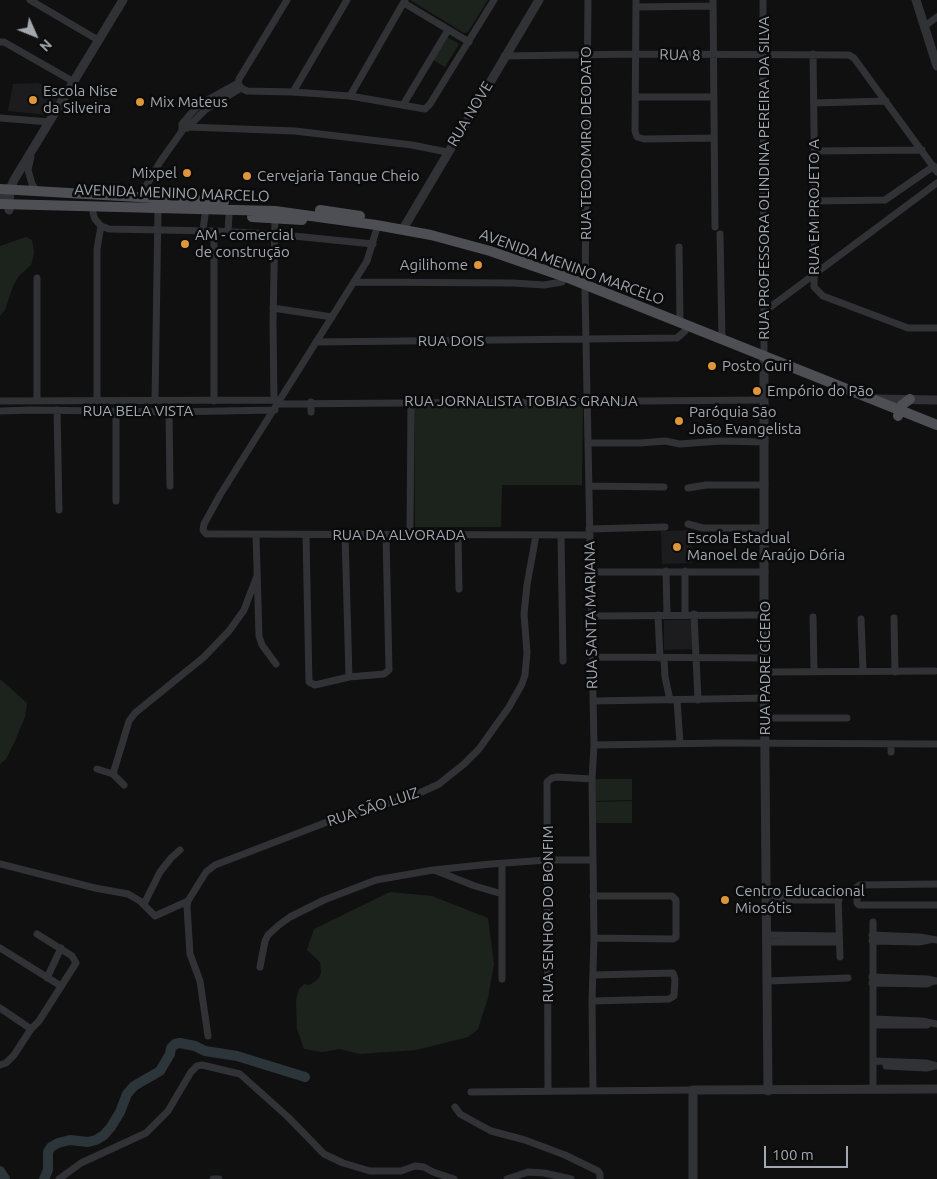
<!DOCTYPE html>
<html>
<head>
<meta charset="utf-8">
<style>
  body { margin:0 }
  #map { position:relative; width:937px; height:1179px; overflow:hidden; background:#101011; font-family:Ubuntu,sans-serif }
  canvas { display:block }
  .north { position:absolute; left:10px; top:10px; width:50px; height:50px; -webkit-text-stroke:4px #0b0b0c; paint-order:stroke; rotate:134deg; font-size:14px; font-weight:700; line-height:20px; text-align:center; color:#a2a8b0 }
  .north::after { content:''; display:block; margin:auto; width:18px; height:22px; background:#a2a8b0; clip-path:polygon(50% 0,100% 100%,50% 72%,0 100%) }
  .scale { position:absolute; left:764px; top:1146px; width:84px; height:22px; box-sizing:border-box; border:2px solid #a2a8b0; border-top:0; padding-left:6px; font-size:15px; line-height:18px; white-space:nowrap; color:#a2a8b0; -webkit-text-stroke:4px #0b0b0c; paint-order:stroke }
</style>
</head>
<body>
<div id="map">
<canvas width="937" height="1179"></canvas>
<div class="north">N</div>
<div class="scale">100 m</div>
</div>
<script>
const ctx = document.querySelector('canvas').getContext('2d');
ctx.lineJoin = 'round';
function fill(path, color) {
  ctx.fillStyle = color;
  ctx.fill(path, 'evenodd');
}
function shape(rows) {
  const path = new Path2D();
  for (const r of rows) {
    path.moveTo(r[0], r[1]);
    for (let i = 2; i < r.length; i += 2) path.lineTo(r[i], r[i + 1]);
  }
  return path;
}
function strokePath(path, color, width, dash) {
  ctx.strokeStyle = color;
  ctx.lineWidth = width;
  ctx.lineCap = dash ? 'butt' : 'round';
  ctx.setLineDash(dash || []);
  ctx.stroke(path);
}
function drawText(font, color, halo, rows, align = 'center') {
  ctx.font = font + ' Ubuntu,sans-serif';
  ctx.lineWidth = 5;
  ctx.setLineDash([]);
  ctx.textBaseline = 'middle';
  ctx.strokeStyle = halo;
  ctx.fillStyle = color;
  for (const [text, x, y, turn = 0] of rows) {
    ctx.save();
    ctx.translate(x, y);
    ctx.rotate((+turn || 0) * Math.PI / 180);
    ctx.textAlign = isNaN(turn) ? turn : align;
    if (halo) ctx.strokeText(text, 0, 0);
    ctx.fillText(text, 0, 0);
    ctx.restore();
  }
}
const built = shape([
  [37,83,62,89,49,115,8,111,13,84],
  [692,530,692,563,662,564,661,531],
  [664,620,692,620,693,649,664,650]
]);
const green = shape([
  [410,0,488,0,468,32,464,33],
  [447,37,459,44,445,67,433,60],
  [26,237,32,240,34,252,33,258,31,265,19,276,13,286,5,310,0,316,0,246],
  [583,401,582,485,502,485,501,527,415,527,414,405],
  [0,679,27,703,25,717,15,741,6,759,0,764],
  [593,779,632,779,632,800,593,801],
  [632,801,632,823,593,823,593,802],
  [390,892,432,896,488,918,494,964,488,998,478,1029,468,1037,416,1050,359,1054,340,1049,322,1052,304,1049,297,1029,296,1000,299,989,304,984,309,985,314,982,319,978,321,973,320,962,307,950,314,929]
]);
const river = shape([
  [0,1171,5,1179],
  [44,1179,48,1170,48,1152,51,1147,58,1143,70,1140,88,1142,96,1140,104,1135,111,1127,120,1112,127,1094,134,1086,160,1071,170,1054,171,1048,175,1044,180,1043,195,1046,205,1051,237,1056,305,1077]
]);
const minor = shape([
  [30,0,98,40],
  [588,0,585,292,594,745,592,779,594,938,592,1001,593,1091],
  [636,0,635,131,637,137,644,139,714,138],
  [713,0,715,227],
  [763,0,764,356],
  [404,3,469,42],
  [636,7,713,6],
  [925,26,937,17],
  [0,42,4,42,74,82],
  [813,54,815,201,814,287,823,296,908,328,937,328],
  [504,56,636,54,849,55,854,58,937,172],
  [238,83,241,88,247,91,293,92,350,96,425,109,430,104,494,0],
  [238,83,239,79,287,0],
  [293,92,347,0],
  [350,96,405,0],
  [636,97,714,97],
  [814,103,886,101],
  [403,105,448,30],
  [0,118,50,122],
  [182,124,188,127,295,131,412,145,447,152],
  [187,128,205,110,241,88],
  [815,151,922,150],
  [31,157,28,170,32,184,37,191],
  [146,198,145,188,160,162,182,131,182,124,193,111,200,104,238,83],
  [815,201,885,200,934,166],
  [93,213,95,219,101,226,109,229,214,231,274,234,373,244],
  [275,218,273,324,274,400,276,402],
  [203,230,205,215],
  [214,231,214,401],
  [228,231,229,216],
  [376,231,367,261,220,495,204,524,203,530,206,534,210,534,589,535],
  [720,234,722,339],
  [679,247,680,322],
  [37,278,37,400],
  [355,282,513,283,544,285,562,282],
  [273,308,332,317],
  [765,311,937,183],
  [316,342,677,338,685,331],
  [97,400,97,249,101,226],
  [0,401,274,400],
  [155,401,158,208],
  [311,402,311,412],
  [279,404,763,400],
  [57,410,59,510],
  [0,411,31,410,169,412,275,410],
  [169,412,170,486],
  [589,443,640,443,665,441,680,444,720,441,765,442],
  [589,486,664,487],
  [688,488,706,485,765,485],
  [116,501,116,411],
  [688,524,703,528,764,528],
  [589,529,665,527],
  [256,534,259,636,262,645,276,664],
  [306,535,309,682,315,685,349,677,384,674,389,670,386,535],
  [345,535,349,677],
  [410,535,411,402],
  [458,535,459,589],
  [561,535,563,661],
  [666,571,667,614],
  [685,571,685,614],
  [589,572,765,572],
  [694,614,698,700],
  [658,615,660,658],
  [591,616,765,615],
  [813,617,814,671],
  [894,618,895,672],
  [861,619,863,671],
  [592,657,764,658],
  [664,658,665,677,670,700],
  [765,672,935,671],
  [677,700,680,743],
  [593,701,765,698],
  [765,718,847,718],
  [594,745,722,743,937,744],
  [891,752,891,744],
  [97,769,113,774],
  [124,785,113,774,129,721,135,713,204,657,229,631,244,610,257,576],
  [502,863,502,979],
  [0,864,95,888,128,894,140,901,155,916,188,901],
  [434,870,475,886,502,894],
  [937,884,860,885,857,887,857,903,859,905,937,905],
  [767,893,838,895,840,957],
  [593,896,672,896,676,900,676,937,673,939,594,938],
  [767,900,839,900],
  [144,904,160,872,171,858,180,850],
  [873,922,873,1090],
  [767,935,839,936],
  [872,935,920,937,937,940],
  [872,941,919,942,929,940],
  [767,942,839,942],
  [0,948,61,986],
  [260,967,265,941,268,935,279,925,290,917,324,900,376,880,433,870,491,864,547,860,592,860],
  [872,977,927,979,937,981],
  [47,978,61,948],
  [768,981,848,978],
  [872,983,927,984,934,981],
  [592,1001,669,999,674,996,675,979,673,973,593,975],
  [0,1008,31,1029],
  [873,1019,922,1021,937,1024],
  [873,1025,927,1025],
  [208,1036,200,981,190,954,187,907,188,901,206,872,215,865,335,819,413,796,439,784,464,764,479,749,509,707,522,684,525,675,527,653,524,614,527,585,536,535],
  [873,1061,926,1063,937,1066],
  [0,1065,6,1063,14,1055,31,1029,39,1021,76,963,72,956,37,934],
  [886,1066,926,1068,935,1066],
  [548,1091,547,782,552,778,557,777,592,779],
  [471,1092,693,1090],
  [455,1107,460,1114,491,1131,525,1140,565,1155,598,1171,600,1174,600,1179],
  [59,1179,81,1163,146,1133,168,1111,191,1072,197,1066,202,1065,240,1074,288,1117,324,1154,343,1163,370,1171,401,1171,415,1166,424,1167,433,1172,454,1179],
  [213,1179,219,1179],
  [507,1179,528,1172,544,1173,571,1179]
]);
const tertiary = shape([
  [916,0,937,66],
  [0,198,10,189],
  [9,210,10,189,14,180,123,0],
  [403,229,539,0],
  [764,356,764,658,768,1091],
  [875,399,937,400],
  [693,1179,693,1090,937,1089]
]);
const primary = shape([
  [0,189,224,202],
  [0,204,275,211,376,225,431,235,490,251,571,279,937,425],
  [320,210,360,216],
  [252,217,302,220],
  [898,416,902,405,910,399]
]);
const markers = [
  [33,100,5,"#df953a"],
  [140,102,5,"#df953a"],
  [187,173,5,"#df953a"],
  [247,176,5,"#df953a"],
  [185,244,5,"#df953a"],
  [478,265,5,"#df953a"],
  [712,366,5,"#df953a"],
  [757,391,5,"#df953a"],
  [679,421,5,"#df953a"],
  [677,547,5,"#df953a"],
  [725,900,5,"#df953a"]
];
const streetNames = [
  ["RUA 8",680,55,1],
  ["RUA NOVE",470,114,-59],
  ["RUA TEODOMIRO DEODATO",586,143,-90],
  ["RUA PROFESSORA OLINDINA PEREIRA DA SILVA",764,178,-90],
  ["AVENIDA MENINO MARCELO",172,193,2],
  ["RUA EM PROJETO A",814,207,-90],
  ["AVENIDA MENINO MARCELO",572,267,20],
  ["RUA DOIS",451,341],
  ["RUA JORNALISTA TOBIAS GRANJA",521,401],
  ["RUA BELA VISTA",138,411],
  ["RUA DA ALVORADA",399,535],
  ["RUA SANTA MARIANA",591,615,-91],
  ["RUA PADRE CÍCERO",765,668,-90],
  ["RUA SÃO LUIZ",373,807,-18],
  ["RUA SENHOR DO BONFIM",548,914,-90]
];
const poiNames = [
  ["Escola Nise",43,91],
  ["da Silveira",43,108],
  ["Mix Mateus",150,102],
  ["Mixpel",177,173,"right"],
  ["Cervejaria Tanque Cheio",257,176],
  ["AM - comercial",195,235],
  ["de construção",195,252],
  ["Agilihome",468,265,"right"],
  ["Posto Guri",722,366],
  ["Empório do Pão",767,391],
  ["Paróquia São",689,412],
  ["João Evangelista",689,429],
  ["Escola Estadual",687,538],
  ["Manoel de Araújo Dória",687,555],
  ["Centro Educacional",735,891],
  ["Miosótis",735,908]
];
fill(built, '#1c1c1e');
fill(green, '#1c231d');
strokePath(river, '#2c353a', 10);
strokePath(minor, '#313235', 7);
strokePath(tertiary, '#313235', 9);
strokePath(primary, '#4d4f54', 10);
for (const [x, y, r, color] of markers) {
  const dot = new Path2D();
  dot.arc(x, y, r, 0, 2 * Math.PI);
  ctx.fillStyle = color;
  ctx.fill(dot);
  strokePath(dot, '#0b0b0c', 2);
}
drawText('15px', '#a2a8b0', '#0b0b0c', streetNames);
drawText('15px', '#a2a8b0', '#0b0b0c', poiNames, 'left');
</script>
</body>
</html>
